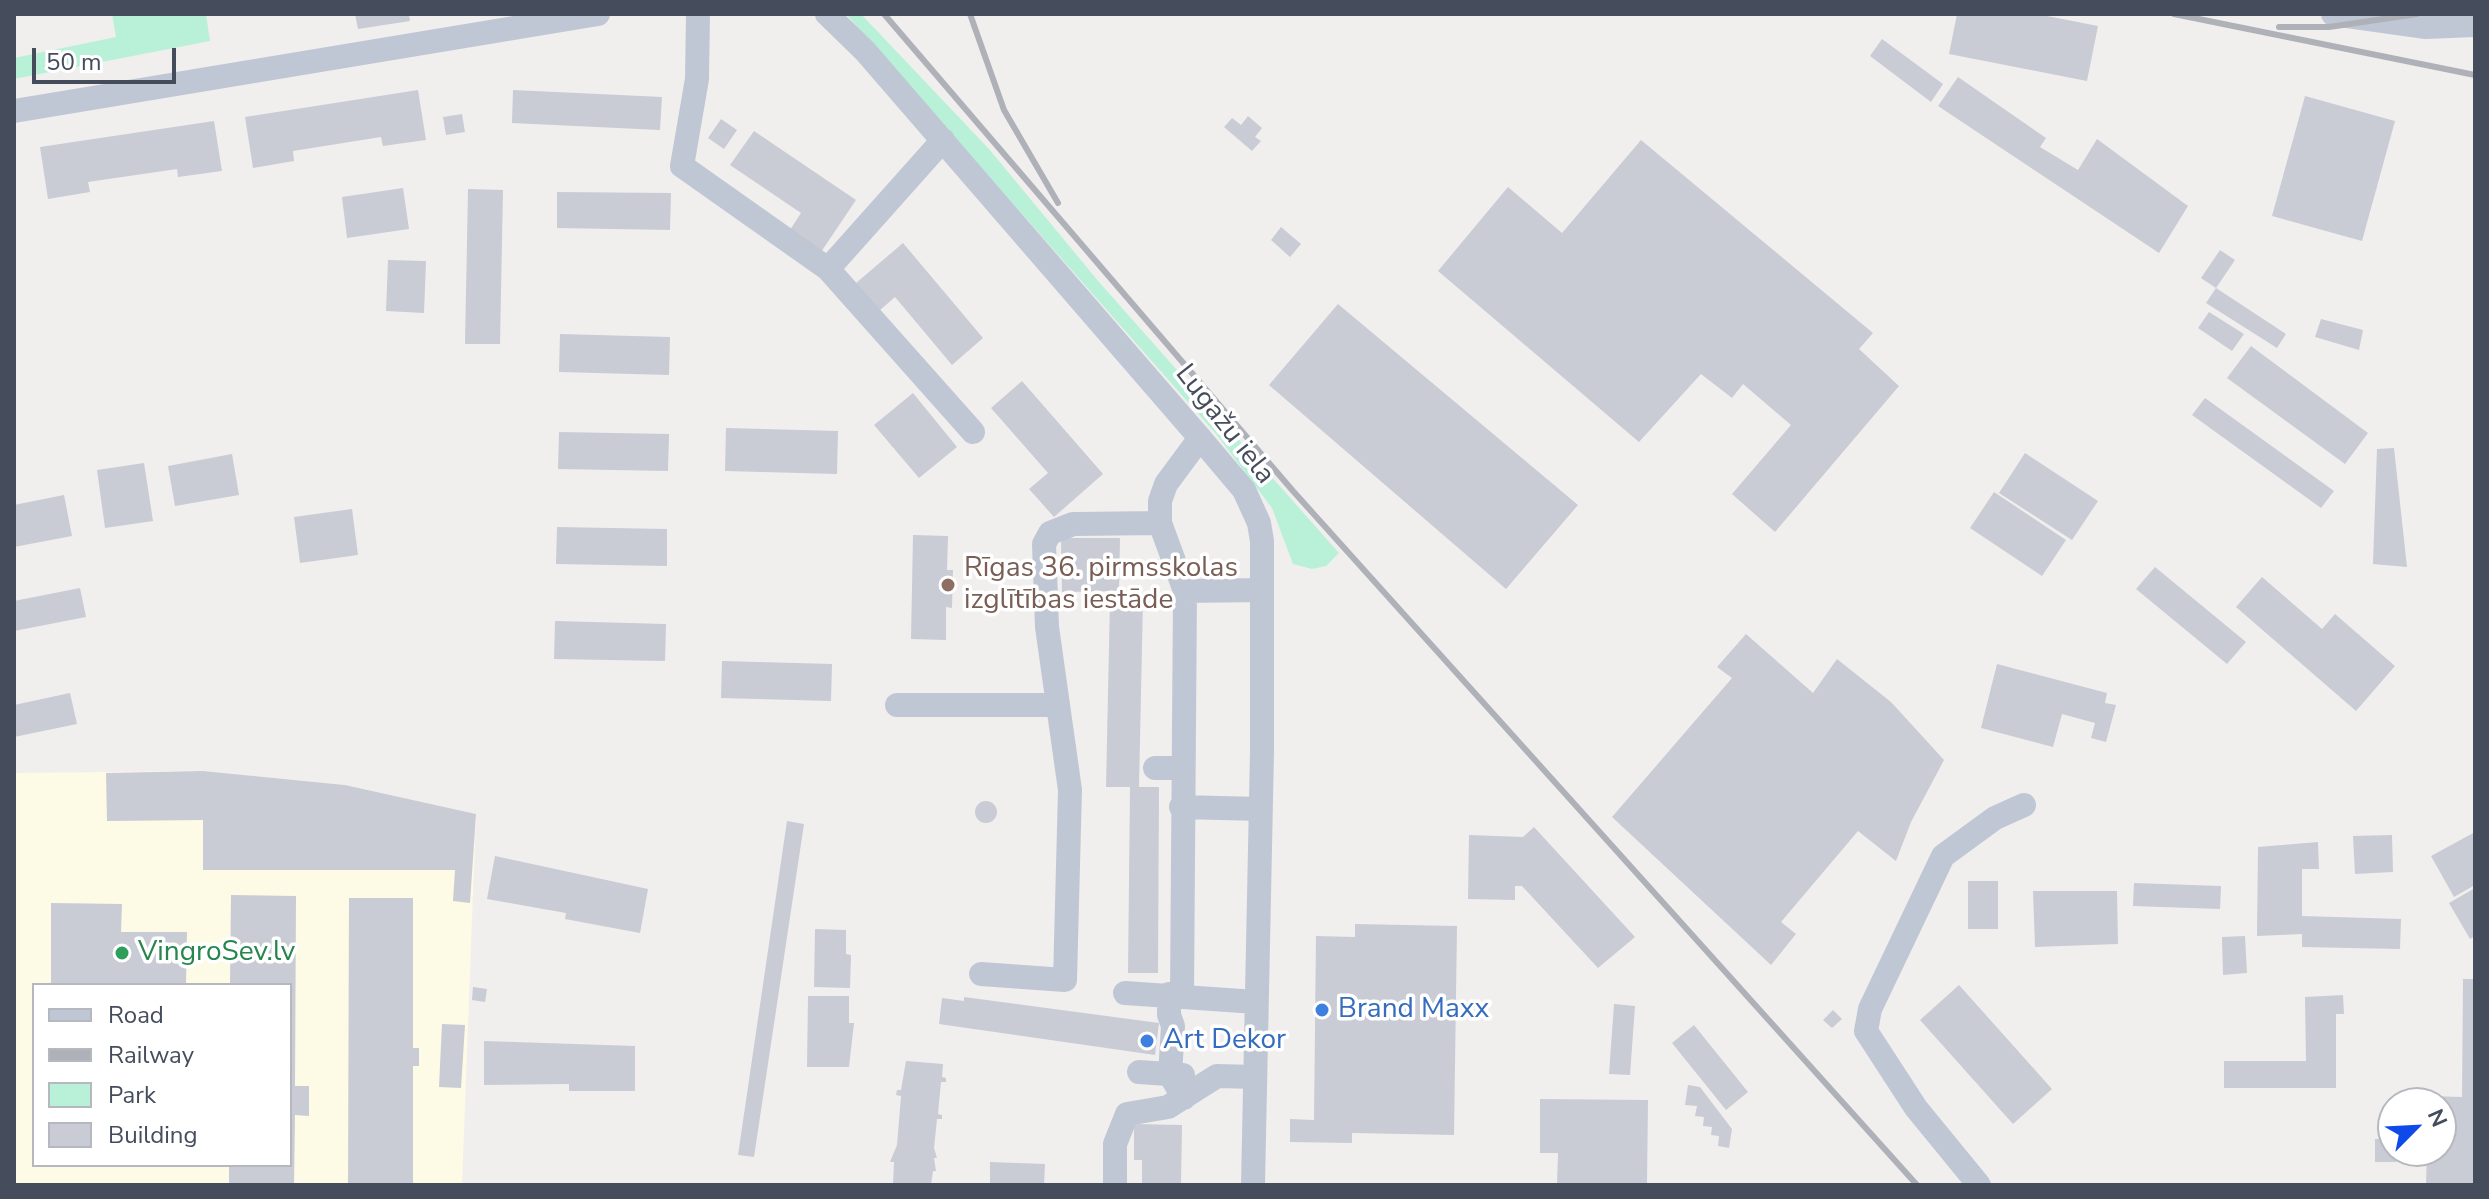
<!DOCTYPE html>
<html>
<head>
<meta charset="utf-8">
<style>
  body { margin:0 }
  #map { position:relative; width:2489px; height:1199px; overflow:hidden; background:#f1eeee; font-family:"Nunito Sans",sans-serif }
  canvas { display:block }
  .frame { position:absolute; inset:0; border:16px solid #454d5c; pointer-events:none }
  .legend { position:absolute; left:32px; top:983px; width:260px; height:184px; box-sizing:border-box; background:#fff; border:2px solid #b5b8be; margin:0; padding:10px 14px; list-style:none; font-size:24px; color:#454d5c }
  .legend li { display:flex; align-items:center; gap:16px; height:40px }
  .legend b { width:40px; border:2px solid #b5b8be }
  .north { position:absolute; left:2377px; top:1087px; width:80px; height:80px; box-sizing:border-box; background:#fff; border:2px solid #b5b8be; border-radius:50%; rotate:66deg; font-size:22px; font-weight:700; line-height:32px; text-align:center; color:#454d5c }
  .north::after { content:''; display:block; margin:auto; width:28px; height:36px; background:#0f49e9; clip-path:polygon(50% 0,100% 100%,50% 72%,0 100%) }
  .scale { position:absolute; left:32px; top:48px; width:144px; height:36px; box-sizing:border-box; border:4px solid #454d5c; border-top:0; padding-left:10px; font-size:24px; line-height:28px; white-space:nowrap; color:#454d5c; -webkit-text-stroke:6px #fff; paint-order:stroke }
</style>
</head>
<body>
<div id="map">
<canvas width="2489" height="1199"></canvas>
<div class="frame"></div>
<ul class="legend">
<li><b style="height:10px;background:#c0c7d4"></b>Road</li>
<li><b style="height:10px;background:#afb1b9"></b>Railway</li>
<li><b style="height:22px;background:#b9f1d8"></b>Park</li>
<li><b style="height:22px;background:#c9ccd4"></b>Building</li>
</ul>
<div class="north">N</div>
<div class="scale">50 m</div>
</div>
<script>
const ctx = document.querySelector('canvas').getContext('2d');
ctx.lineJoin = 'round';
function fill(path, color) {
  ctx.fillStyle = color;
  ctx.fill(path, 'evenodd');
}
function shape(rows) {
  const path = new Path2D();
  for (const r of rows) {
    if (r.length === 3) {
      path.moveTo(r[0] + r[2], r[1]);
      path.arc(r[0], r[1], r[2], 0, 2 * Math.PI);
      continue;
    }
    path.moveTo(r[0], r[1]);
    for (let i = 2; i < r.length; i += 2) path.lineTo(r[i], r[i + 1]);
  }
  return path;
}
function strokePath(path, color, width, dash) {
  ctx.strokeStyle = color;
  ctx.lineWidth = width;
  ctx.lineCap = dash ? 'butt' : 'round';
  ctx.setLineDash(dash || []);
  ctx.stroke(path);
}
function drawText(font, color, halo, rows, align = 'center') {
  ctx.font = font + ' "Nunito Sans",sans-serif';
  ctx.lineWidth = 7;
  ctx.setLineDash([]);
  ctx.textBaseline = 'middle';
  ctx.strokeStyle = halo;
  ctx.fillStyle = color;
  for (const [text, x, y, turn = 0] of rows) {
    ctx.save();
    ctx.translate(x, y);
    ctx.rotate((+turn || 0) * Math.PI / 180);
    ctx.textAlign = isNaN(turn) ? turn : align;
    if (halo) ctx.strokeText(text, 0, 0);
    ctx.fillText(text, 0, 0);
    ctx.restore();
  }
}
const commercial = shape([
  [203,771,345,785,476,814,462,1185,14,1185,14,773],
  [34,985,290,985,290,1165,34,1165]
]);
const green = shape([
  [112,14,206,14,210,41,14,79,14,58,116,37],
  [846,14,861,14,989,149,1099,282,1339,553,1326,566,1312,569,1293,564,1272,508,1216,434]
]);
const building = shape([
  [355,14,409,14,410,21,358,29],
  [1957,14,2037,14,2098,26,2087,81,1949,54],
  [1882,39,1943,84,1931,102,1870,56],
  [1958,77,2046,138,2040,147,2078,170,2097,139,2188,206,2159,253,1938,106],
  [418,90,426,140,383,146,381,137,293,151,294,161,253,168,245,117],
  [513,90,662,97,660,130,512,123],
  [2305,96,2395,121,2362,241,2272,216],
  [462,114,465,132,446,135,443,117],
  [1248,116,1262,128,1255,137,1261,141,1252,151,1224,127,1232,118,1241,125],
  [721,119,737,130,724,149,708,138],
  [214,121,222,171,178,177,177,169,88,182,90,192,48,199,40,147],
  [754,131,856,200,819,255,788,233,801,213,730,165],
  [1641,140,1873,333,1859,349,1899,386,1775,532,1732,494,1791,425,1743,384,1732,398,1701,374,1639,442,1438,271,1508,187,1562,233],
  [403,188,409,229,347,238,342,197],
  [468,189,503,190,500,344,465,344],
  [557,192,671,193,670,230,557,228],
  [1281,227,1301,244,1290,257,1271,240],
  [903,243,983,338,952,365,895,297,879,311,856,283],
  [2220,250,2235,260,2216,288,2286,334,2277,348,2206,303,2216,288,2201,278],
  [388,260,426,261,424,313,386,311],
  [1338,304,1578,505,1506,589,1269,385],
  [2209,312,2244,334,2232,351,2198,328],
  [2321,319,2363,330,2359,350,2315,337],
  [560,334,670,337,669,375,559,372],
  [2251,346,2368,433,2345,464,2227,378],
  [1022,381,1103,474,1054,517,1029,489,1048,473,991,408],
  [913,393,957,447,919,478,874,425],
  [2205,398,2334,491,2321,508,2192,415],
  [726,428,838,431,837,474,725,471],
  [559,432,669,434,668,471,558,469],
  [2394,448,2407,567,2373,564,2377,449],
  [2025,453,2098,501,2072,540,1999,493],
  [232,454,239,495,175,506,168,466],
  [144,463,153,521,105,528,97,470],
  [1994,492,2066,540,2042,576,1970,528],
  [64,495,72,536,14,547,14,505],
  [352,509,358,555,300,563,294,517],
  [557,527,667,529,667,566,556,564],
  [913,535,948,536,947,570,953,570,952,608,946,607,946,640,911,639],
  [1061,538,1120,538,1119,591,1062,592],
  [2155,567,2246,642,2227,664,2136,589],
  [2262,577,2322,629,2335,614,2395,666,2356,711,2236,607],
  [80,588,86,617,14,631,14,601],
  [1110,600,1143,600,1139,787,1159,787,1158,973,1128,973,1130,787,1106,787],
  [555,621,666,624,665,661,554,659],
  [1746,634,1813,693,1837,659,1891,702,1944,760,1911,822,1896,861,1858,831,1781,922,1796,934,1771,965,1612,817,1732,678,1717,667],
  [722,661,832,664,831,701,721,698],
  [1997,664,2107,693,2105,703,2116,705,2106,742,2091,738,2095,723,2062,714,2053,747,1981,728],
  [70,693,77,724,14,737,14,705],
  [203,771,345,785,476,814,470,903,453,901,455,870,203,870,203,820,107,821,106,773],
  [986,812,11],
  [787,821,804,824,754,1157,738,1155],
  [1534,827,1635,937,1598,968,1522,886,1515,886,1515,900,1468,899,1469,835,1523,837],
  [2475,832,2475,885,2454,897,2431,856],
  [2392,835,2393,872,2355,874,2353,836],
  [2318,842,2319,869,2302,869,2302,916,2401,919,2400,949,2302,947,2302,934,2257,936,2258,847],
  [495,856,648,889,640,933,565,919,566,913,487,899],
  [1968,881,1998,881,1998,929,1968,929],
  [2134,883,2221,886,2220,909,2133,906],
  [2475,888,2475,936,2470,939,2449,903],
  [2033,891,2117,891,2118,944,2035,947],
  [231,895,296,896,295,1086,309,1086,309,1116,295,1115,294,1185,229,1185,229,1165,290,1165,290,985,230,985],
  [349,898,413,898,413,1048,419,1048,419,1066,413,1066,413,1185,348,1185],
  [51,903,122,904,121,932,187,932,186,985,51,985],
  [1355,924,1457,926,1454,1135,1352,1133,1352,1143,1290,1142,1290,1119,1314,1120,1316,936,1355,937],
  [815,929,846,930,846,954,851,955,850,988,814,987],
  [2245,936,2247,973,2223,975,2222,937],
  [2463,979,2475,979,2475,1185,2426,1185,2427,1151,2441,1151,2441,1103,2427,1103,2428,1096,2462,1097],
  [1959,985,2052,1089,2013,1124,1920,1020],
  [473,987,487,989,485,1002,472,1000],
  [2343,995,2344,1014,2336,1014,2336,1088,2224,1088,2224,1061,2306,1061,2305,997],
  [808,996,849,996,849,1023,854,1023,849,1067,807,1067],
  [964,997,1159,1023,1155,1055,939,1024,942,998,964,1001],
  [1614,1004,1635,1006,1630,1075,1609,1074],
  [1833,1010,1842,1019,1832,1028,1823,1020],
  [442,1024,465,1025,461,1088,439,1087],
  [1694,1025,1748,1092,1726,1110,1672,1043],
  [484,1041,635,1046,635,1091,569,1091,569,1084,484,1085],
  [906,1061,943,1064,942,1077,946,1078,946,1082,941,1082,938,1114,942,1115,942,1119,937,1119,934,1148,937,1158,934,1158,936,1171,933,1171,931,1185,893,1185,894,1162,890,1162,897,1145,901,1096,896,1095,897,1090,901,1090],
  [1688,1085,1700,1087,1732,1129,1729,1148,1718,1146,1719,1136,1711,1135,1712,1127,1703,1126,1704,1117,1695,1116,1697,1106,1685,1105],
  [1540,1099,1648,1100,1647,1185,1557,1185,1558,1153,1540,1153],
  [1134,1124,1182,1125,1181,1185,1142,1185,1142,1160,1134,1160],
  [2375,1139,2393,1139,2396,1162,2375,1162],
  [990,1162,1045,1164,1044,1185,990,1185]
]);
const minor = shape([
  [698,14,697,79,682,166,828,269,973,432],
  [827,14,865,51,1200,438,1244,490,1259,523,1262,541,1262,752,1253,1185],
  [2333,14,2426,27,2475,25],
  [14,111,598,14],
  [828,269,943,140],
  [1185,591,1262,590],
  [897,705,1055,705],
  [1155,768,1182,768],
  [1181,807,1260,809],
  [981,974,1065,980,1070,790,1047,627,1044,544,1050,533,1073,524,1160,523],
  [1125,993,1256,1002],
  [1169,994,1169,1015,1173,1026,1170,1075,1184,1098],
  [1182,995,1185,591,1160,523,1160,501,1166,484,1200,438],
  [1139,1072,1183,1075],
  [1115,1185,1115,1144,1127,1114,1168,1107,1217,1076,1255,1077],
  [1979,1185,1916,1108,1866,1031,1870,1009,1943,856,1995,818,2024,805]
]);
const rail = shape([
  [884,14,1293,491,1917,1185],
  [970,14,1004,110,1058,203],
  [2174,14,2475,75],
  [2279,27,2329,27,2417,14]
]);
const markers = [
  [948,585,8,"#8d6e63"],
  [122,953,8,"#2e9e5b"],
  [1322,1010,8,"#3f7fe0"],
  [1147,1041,8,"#3f7fe0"]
];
const streetNames = [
  ["Lugažu iela",1224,425,52]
];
const educationNames = [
  ["Rīgas 36. pirmsskolas",964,569],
  ["izglītības iestāde",964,601]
];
const leisureNames = [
  ["VingroSev.lv",138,953]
];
const shopNames = [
  ["Brand Maxx",1338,1010],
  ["Art Dekor",1163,1041]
];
fill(commercial, '#fdfae5');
fill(green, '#b9f1d8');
fill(building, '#c9ccd4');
strokePath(minor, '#c0c7d4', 24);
strokePath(rail, '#afb1b9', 6);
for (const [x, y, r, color] of markers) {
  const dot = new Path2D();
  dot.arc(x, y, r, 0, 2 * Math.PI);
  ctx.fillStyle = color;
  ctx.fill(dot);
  strokePath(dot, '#fff', 3);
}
drawText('28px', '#454d5c', '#fff', streetNames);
drawText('28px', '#785e54', '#fff', educationNames, 'left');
drawText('28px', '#27864d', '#fff', leisureNames, 'left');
drawText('28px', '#366cbe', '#fff', shopNames, 'left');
</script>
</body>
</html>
